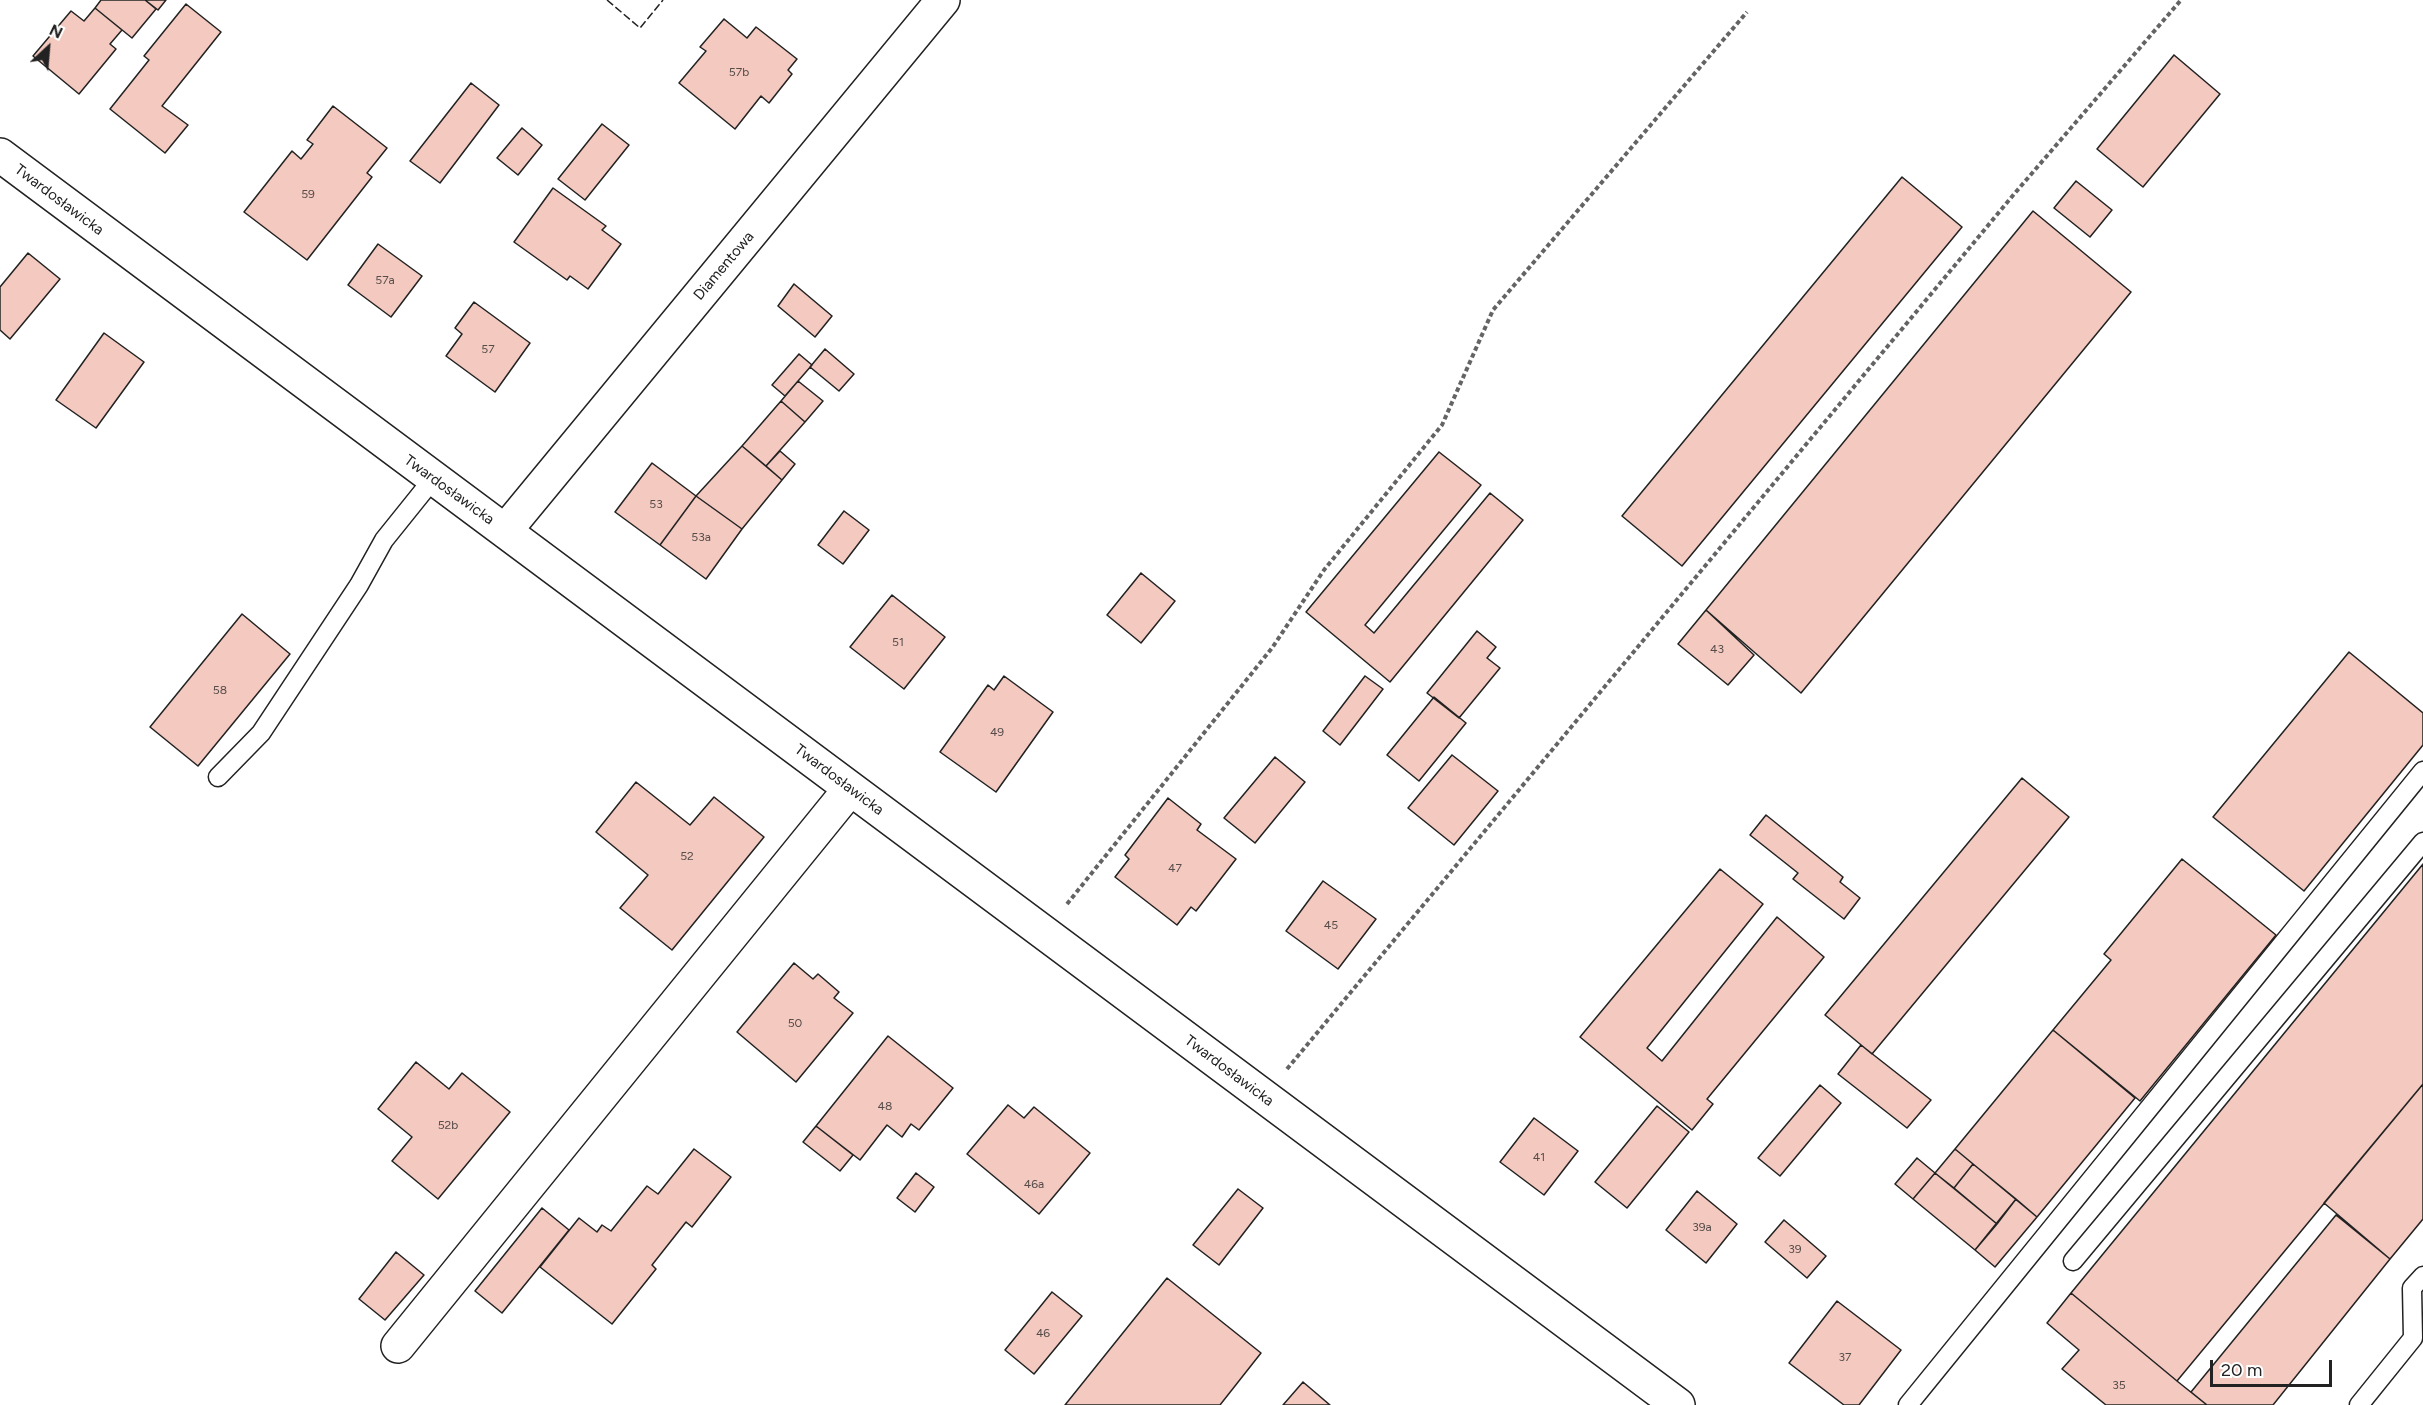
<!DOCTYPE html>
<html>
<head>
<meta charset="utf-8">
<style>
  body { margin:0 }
  #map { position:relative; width:2423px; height:1405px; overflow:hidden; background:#fff; font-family:Figtree,sans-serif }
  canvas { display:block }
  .north { position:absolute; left:18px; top:18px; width:60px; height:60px; -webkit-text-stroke:4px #fff; paint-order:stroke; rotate:26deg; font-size:16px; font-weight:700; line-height:24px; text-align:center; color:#222 }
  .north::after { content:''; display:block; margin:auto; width:21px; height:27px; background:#222; clip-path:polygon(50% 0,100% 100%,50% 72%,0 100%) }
  .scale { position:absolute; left:2210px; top:1360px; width:122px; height:27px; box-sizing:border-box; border:3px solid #222; border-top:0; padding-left:8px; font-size:18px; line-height:21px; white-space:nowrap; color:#222; -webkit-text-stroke:4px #fff; paint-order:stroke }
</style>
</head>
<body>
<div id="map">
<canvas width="2423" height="1405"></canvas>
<div class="north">N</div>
<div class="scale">20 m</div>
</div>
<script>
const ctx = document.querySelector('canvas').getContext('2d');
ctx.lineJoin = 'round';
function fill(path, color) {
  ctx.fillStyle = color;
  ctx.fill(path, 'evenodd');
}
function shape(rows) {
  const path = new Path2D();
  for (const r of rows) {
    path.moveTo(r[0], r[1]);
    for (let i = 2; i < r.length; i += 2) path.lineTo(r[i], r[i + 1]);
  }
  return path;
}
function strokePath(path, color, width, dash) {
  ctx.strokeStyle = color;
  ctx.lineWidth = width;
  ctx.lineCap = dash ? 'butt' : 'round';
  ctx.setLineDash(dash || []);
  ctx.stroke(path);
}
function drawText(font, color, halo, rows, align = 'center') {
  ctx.font = font + ' Figtree,sans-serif';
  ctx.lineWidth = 4.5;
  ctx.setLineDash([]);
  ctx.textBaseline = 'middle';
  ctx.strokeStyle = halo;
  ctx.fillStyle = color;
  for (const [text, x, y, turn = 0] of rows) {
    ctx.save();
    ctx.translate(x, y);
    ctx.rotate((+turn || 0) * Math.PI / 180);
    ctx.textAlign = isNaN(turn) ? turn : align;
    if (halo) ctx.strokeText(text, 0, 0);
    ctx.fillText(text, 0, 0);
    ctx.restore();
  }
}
const building = shape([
  [101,0,145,0,156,9,132,38,95,8,101,0],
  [145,0,166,0,158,10,145,0],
  [186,4,221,32,162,106,188,125,165,153,110,109,149,60,144,56,186,4],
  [95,8,122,30,110,44,116,49,79,94,33,56,71,11,84,21,95,8],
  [724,19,747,38,756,27,797,59,788,70,792,74,769,103,761,96,735,129,679,83,706,51,700,47,724,19],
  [2174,55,2220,94,2143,187,2097,149,2174,55],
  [471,83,499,105,440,183,410,161,471,83],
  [333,106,387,148,367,173,372,177,307,260,244,212,292,151,301,159,313,144,307,140,333,106],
  [602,124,629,145,585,200,558,179,602,124],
  [522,128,542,145,518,175,497,158,522,128],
  [1902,177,1962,227,1682,566,1622,516,1902,177],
  [2076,181,2112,210,2090,237,2054,208,2076,181],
  [553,188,606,226,602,230,621,244,588,289,570,276,567,280,514,242,553,188],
  [2033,211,2131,292,1801,693,1706,610,2033,211],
  [378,244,422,276,391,317,348,285,378,244],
  [28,253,60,279,10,339,0,330,0,287,28,253],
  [794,284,832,316,815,337,778,306,794,284],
  [474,302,530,343,495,392,446,356,462,334,455,328,474,302],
  [104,333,144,362,96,428,56,400,104,333],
  [825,349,854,374,839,391,810,367,825,349],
  [799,354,812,365,785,396,772,385,799,354],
  [798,381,823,401,805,422,781,401,798,381],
  [781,401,805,422,766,466,742,446,781,401],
  [742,446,782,480,742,529,696,496,742,446],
  [780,451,795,464,782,480,766,466,780,451],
  [1439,452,1481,485,1365,625,1374,633,1490,493,1523,520,1390,682,1306,612,1439,452],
  [652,463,696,496,660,545,615,512,652,463],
  [696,496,742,529,706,579,660,545,696,496],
  [844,511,869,530,843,564,818,545,844,511],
  [1141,573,1175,601,1141,643,1107,615,1141,573],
  [892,595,945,637,904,689,850,647,892,595],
  [1706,610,1754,655,1728,685,1678,644,1706,610],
  [242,614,290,654,198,766,150,727,242,614],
  [1477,631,1496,647,1487,658,1500,668,1459,718,1427,693,1477,631],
  [2349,652,2423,713,2423,745,2304,891,2213,817,2349,652],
  [1004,676,1053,712,996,792,940,752,988,685,994,690,1004,676],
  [1365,676,1383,689,1340,745,1323,731,1365,676],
  [1434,697,1466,723,1419,781,1387,755,1434,697],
  [1452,755,1498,791,1454,845,1408,808,1452,755],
  [1275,757,1305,782,1255,843,1224,818,1275,757],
  [2022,778,2069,817,1872,1054,1825,1015,2022,778],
  [636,782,690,825,714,797,764,837,672,950,620,908,648,875,596,832,636,782],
  [1168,798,1201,824,1197,830,1236,859,1196,911,1191,907,1177,925,1115,877,1129,859,1125,855,1168,798],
  [1766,815,1843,877,1840,882,1860,898,1844,919,1793,879,1798,873,1750,835,1766,815],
  [2182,859,2276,935,2140,1101,2053,1030,2111,960,2104,954,2182,859],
  [2423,864,2423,1084,2177,1381,2071,1293,2423,864],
  [1720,869,1763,904,1647,1048,1662,1061,1777,917,1824,957,1707,1099,1713,1104,1692,1130,1580,1037,1720,869],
  [1323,881,1376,919,1338,969,1286,931,1323,881],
  [794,963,813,979,818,974,839,992,834,998,853,1013,796,1082,737,1032,794,963],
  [2053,1030,2135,1098,2037,1217,1955,1149,2053,1030],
  [888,1036,953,1088,919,1130,911,1124,902,1137,887,1125,860,1160,816,1126,888,1036],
  [1861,1045,1931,1100,1907,1128,1838,1074,1861,1045],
  [416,1062,449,1089,462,1073,510,1112,438,1199,392,1161,412,1137,378,1109,416,1062],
  [2423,1084,2423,1219,2390,1259,2324,1203,2423,1084],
  [1820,1085,1841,1103,1780,1176,1758,1158,1820,1085],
  [1008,1105,1024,1118,1034,1107,1090,1153,1039,1214,967,1154,1008,1105],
  [1657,1106,1689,1132,1627,1208,1595,1182,1657,1106],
  [1534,1118,1578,1151,1544,1195,1500,1162,1534,1118],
  [816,1126,853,1155,840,1171,803,1142,816,1126],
  [694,1149,731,1177,692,1227,686,1222,652,1265,656,1269,612,1324,540,1267,579,1218,597,1232,602,1225,611,1231,647,1186,658,1194,694,1149],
  [1955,1149,1973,1164,1954,1188,1935,1173,1955,1149],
  [1917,1158,1935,1173,1913,1199,1895,1184,1917,1158],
  [1973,1164,2016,1199,1997,1224,1954,1188,1973,1164],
  [916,1173,934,1187,915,1212,897,1198,916,1173],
  [1935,1173,1997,1224,1975,1250,1913,1199,1935,1173],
  [1238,1189,1263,1208,1219,1265,1193,1245,1238,1189],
  [1697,1191,1737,1224,1706,1263,1666,1230,1697,1191],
  [2016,1199,2037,1217,1995,1267,1975,1250,2016,1199],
  [542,1208,569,1230,502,1313,475,1291,542,1208],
  [2336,1215,2390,1259,2273,1405,2207,1405,2191,1392,2336,1215],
  [1784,1220,1826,1256,1807,1278,1765,1242,1784,1220],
  [396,1252,424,1275,385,1320,359,1299,396,1252],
  [1167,1278,1261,1353,1220,1405,1065,1405,1167,1278],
  [1052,1292,1082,1316,1034,1374,1005,1350,1052,1292],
  [2071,1293,2177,1381,2207,1405,2106,1405,2062,1369,2079,1350,2047,1323,2071,1293],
  [1837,1301,1901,1350,1859,1405,1844,1405,1789,1363,1837,1301],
  [1303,1382,1330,1405,1283,1405,1303,1382]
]);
const path = shape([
  [1067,904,1272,648,1324,570,1442,425,1493,310,1747,12],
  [1287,1069,2015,193,2181,0]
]);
const lane = shape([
  [218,777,261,733,359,585,384,540,433,479],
  [2073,1261,2423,842],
  [1908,1405,2423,771],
  [2359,1405,2413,1338,2412,1288,2423,1276]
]);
const street = shape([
  [0,155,1678,1405],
  [505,531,943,0],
  [398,1346,850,789]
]);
const fence = shape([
  [607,0,640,28,663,0]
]);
const numberNames = [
  ["57b",739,72],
  ["59",308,194],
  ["57a",385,280],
  ["57",488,349],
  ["53",656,504],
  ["53a",701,537],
  ["51",898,642],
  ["43",1717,649],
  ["58",220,690],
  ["49",997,732],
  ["52",687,856],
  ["47",1175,868],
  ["45",1331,925],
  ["50",795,1023],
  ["48",885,1106],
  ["52b",448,1125],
  ["41",1539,1157],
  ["46a",1034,1184],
  ["39a",1702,1227],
  ["39",1795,1249],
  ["46",1043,1333],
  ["37",1845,1357],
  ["35",2119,1385]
];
const streetNames = [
  ["Twardosławicka",59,200,37],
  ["Diamentowa",724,266,-50],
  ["Twardosławicka",449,490,36],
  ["Twardosławicka",839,780,37],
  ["Twardosławicka",1229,1071,37]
];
fill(building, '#f3c9c0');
strokePath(building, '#222', 1.5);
strokePath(lane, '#222', 21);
strokePath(street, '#222', 36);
strokePath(path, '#646464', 4, [4.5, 3]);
strokePath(lane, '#fff', 18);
strokePath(street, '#fff', 33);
strokePath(fence, '#222', 1.5, [8, 3]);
drawText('12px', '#564c4a', null, numberNames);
drawText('15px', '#222', '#fff', streetNames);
</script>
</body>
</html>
